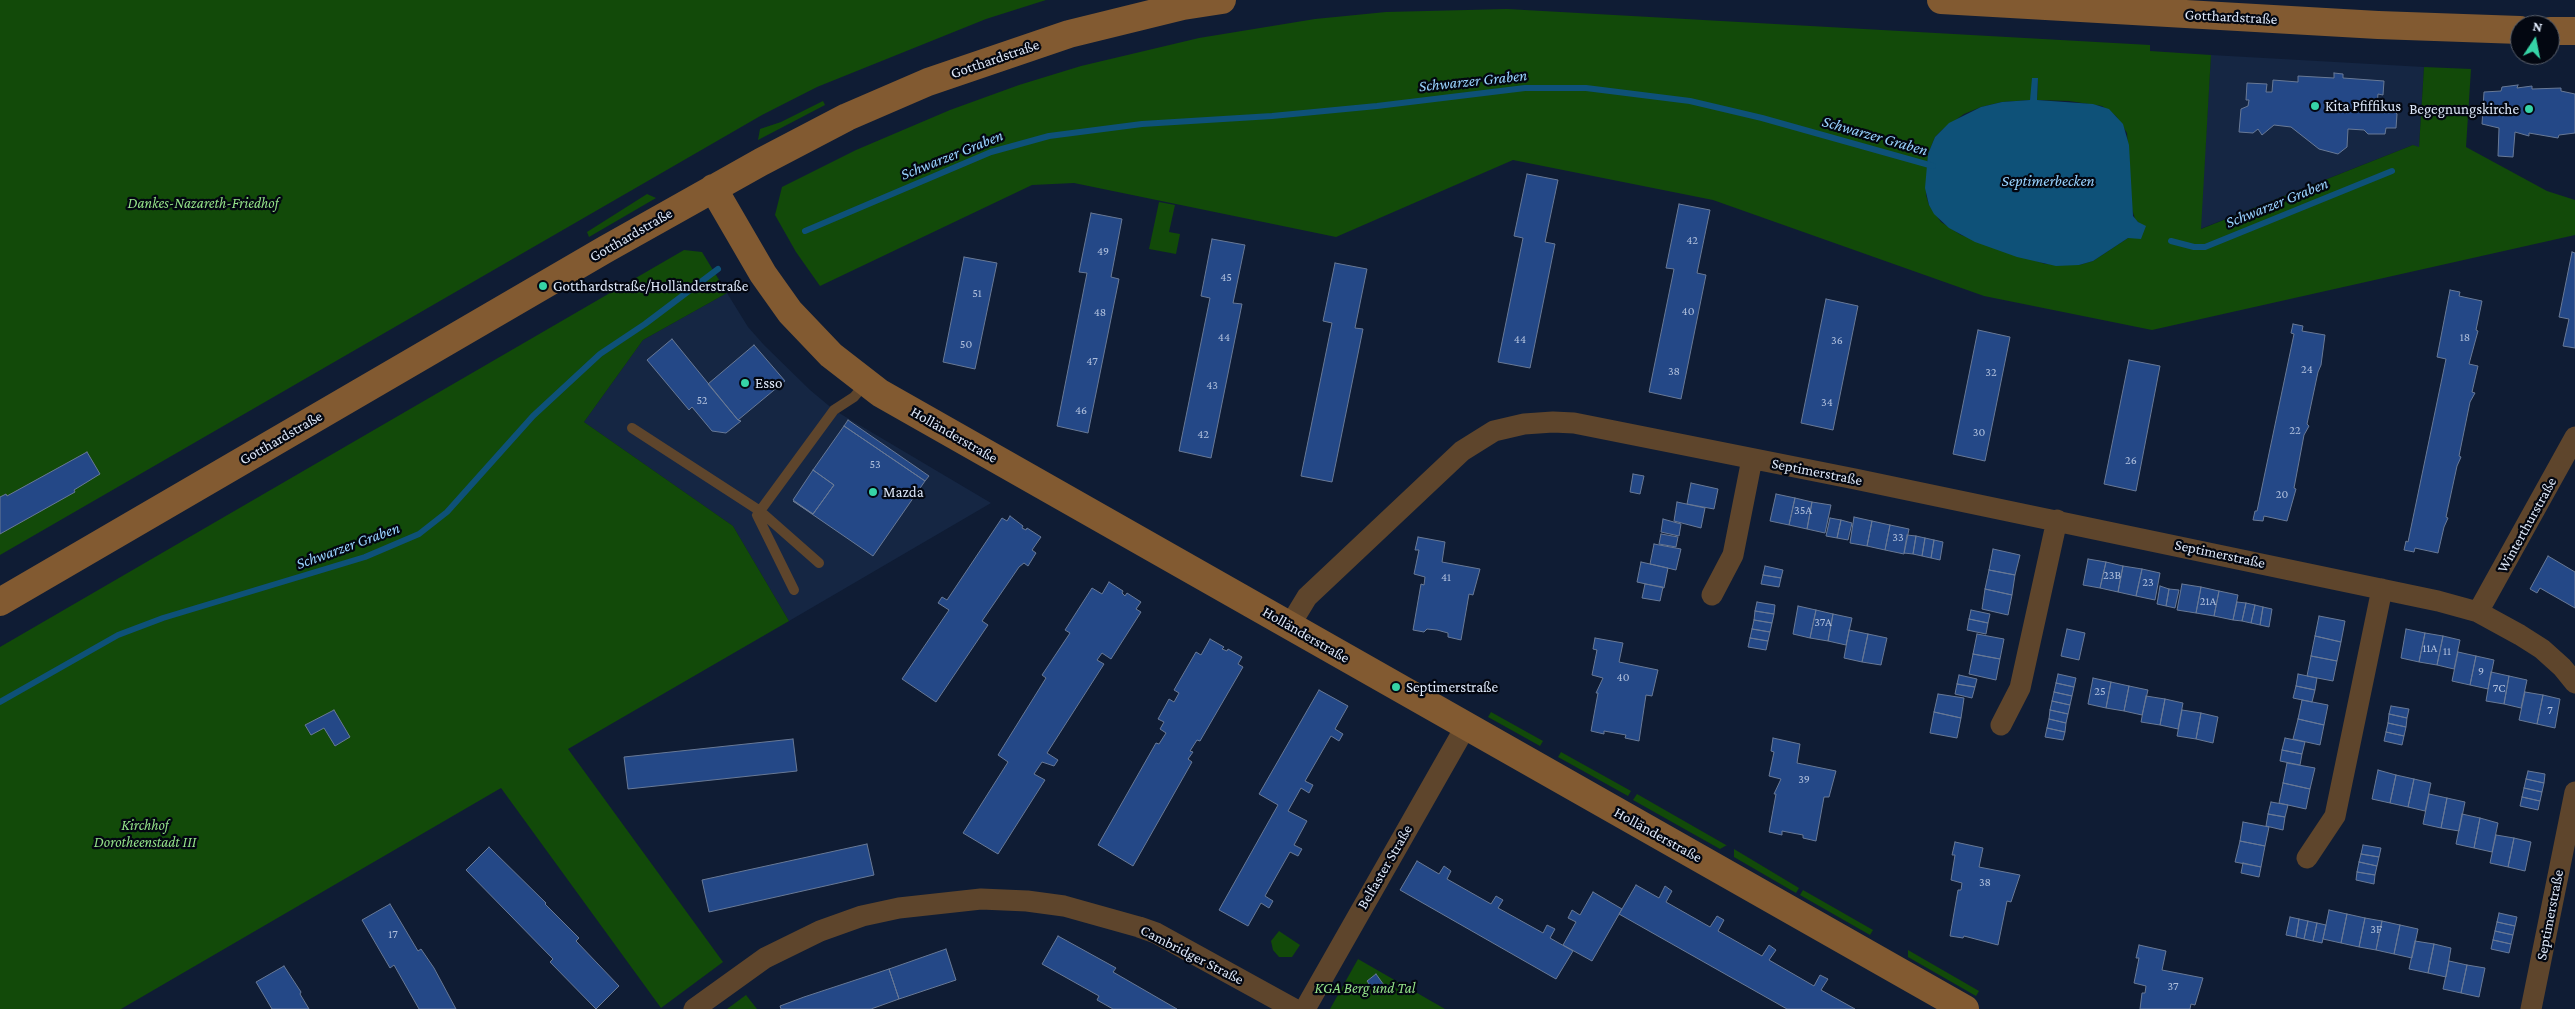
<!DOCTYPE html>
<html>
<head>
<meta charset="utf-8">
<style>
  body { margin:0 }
  #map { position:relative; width:2575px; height:1009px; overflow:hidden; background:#0f1c34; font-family:"Crimson Pro",serif }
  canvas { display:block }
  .north { position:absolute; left:2510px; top:15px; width:50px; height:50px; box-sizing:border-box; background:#030711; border:1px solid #5a616d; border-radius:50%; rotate:11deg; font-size:14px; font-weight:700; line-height:20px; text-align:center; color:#dde7f8 }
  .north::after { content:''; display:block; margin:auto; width:18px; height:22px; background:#36d4a7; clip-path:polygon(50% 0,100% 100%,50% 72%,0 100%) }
</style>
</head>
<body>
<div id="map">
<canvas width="2575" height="1009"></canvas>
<div class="north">N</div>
</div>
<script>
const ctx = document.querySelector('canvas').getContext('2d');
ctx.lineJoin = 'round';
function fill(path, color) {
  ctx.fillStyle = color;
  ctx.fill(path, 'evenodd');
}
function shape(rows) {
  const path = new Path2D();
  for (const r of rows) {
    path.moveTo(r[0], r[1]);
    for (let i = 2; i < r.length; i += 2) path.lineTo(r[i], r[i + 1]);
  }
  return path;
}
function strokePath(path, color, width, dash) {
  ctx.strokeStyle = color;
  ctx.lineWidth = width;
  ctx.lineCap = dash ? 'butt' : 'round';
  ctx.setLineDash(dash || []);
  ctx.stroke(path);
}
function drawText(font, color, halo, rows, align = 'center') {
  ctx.font = font + ' "Crimson Pro",serif';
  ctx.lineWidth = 4.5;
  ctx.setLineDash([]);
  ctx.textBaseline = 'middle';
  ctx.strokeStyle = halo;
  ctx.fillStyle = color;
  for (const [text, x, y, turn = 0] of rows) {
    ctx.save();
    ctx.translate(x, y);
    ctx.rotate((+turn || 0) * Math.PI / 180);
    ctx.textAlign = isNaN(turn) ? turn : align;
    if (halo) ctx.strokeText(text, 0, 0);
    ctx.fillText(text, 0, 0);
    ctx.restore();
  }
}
const built = shape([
  [2211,55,2424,67,2419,148,2413,145,2200,229],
  [727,293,748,327,764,345,810,390,834,410,991,503,789,621,733,526,584,422,643,340]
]);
const green = shape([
  [0,0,1046,0,986,19,817,87,762,115,0,555],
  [1507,9,2150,45,2150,51,2211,55,2201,229,2413,145,2419,147,2424,67,2471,69,2466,147,2547,191,2575,200,2575,235,2152,330,1984,296,1713,200,1513,160,1336,237,1074,183,1032,185,820,286,796,252,775,215,782,187,856,150,950,110,1019,85,1081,66,1199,38,1315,19,1386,12],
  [2038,78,2037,100,2069,101,2102,106,2116,116,2127,133,2132,209,2135,219,2141,225,2138,238,2128,238,2093,261,2079,265,2045,264,1961,235,1941,222,1929,205,1926,195,1928,154,1935,137,1943,129,1964,114,1981,107,2002,102,2030,100],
  [823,101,825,105,758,140,760,129,781,122],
  [647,194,656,198,589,237,587,232],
  [1159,202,1175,205,1169,232,1180,234,1176,254,1149,249],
  [684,250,702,252,727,293,643,340,584,422,733,526,789,621,568,749,723,962,661,1008,501,788,121,1009,0,1009,0,647],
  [1491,712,1543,741,1540,746,1488,717],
  [1561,752,1631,791,1628,796,1558,757],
  [1637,794,1726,845,1727,845,1720,849,1633,800],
  [1734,849,1799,888,1796,893,1734,857],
  [1803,890,1873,930,1870,935,1800,895],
  [1279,931,1300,945,1292,957,1279,957,1273,950,1271,941],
  [1908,950,1979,991,1976,996,1908,957],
  [1358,959,1445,1009,1330,1009],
  [746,995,757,1009,727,1009]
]);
const water = shape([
  [2032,78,2038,78,2037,100,2093,104,2109,109,2123,124,2129,145,2133,216,2138,222,2146,226,2141,239,2128,238,2093,261,2079,265,2056,266,2017,257,1975,242,1949,228,1934,214,1929,205,1925,188,1928,154,1935,137,1949,123,1981,107,2002,102,2030,100]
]);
const stream = shape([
  [805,231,991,152,1049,136,1142,124,1272,116,1377,106,1525,88,1586,88,1690,101,1762,118,1933,166],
  [2171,241,2194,247,2205,247,2392,171],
  [0,702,118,635,163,618,365,557,419,534,447,512,533,416,600,354,645,324,718,269]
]);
const building = shape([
  [2334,73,2343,74,2343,78,2384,81,2383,95,2378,94,2377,105,2391,106,2397,114,2396,128,2386,128,2385,134,2368,134,2364,130,2348,129,2347,147,2338,154,2319,149,2291,127,2274,125,2262,135,2258,129,2253,133,2239,132,2241,109,2248,106,2249,100,2246,100,2247,83,2267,84,2266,92,2272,92,2273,80,2298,82,2298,76,2334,78,2334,73],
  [2518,85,2517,88,2532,86,2532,89,2561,88,2561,91,2575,94,2575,133,2559,135,2558,138,2529,133,2529,136,2515,132,2513,157,2498,156,2499,128,2482,124,2484,92,2501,91,2502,87,2518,85],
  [1527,174,1558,180,1545,242,1555,244,1530,368,1498,362,1523,238,1514,236,1527,174],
  [1679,204,1710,210,1697,273,1706,275,1681,399,1649,392,1674,269,1666,268,1679,204],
  [1091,213,1122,219,1111,277,1119,279,1088,433,1057,426,1087,273,1079,272,1091,213],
  [1212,239,1245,245,1233,303,1242,304,1211,458,1179,451,1210,298,1201,296,1212,239],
  [2572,252,2575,253,2575,348,2563,346,2569,319,2559,317,2572,252],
  [964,257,997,263,975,369,943,362,964,257],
  [1335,263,1367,269,1355,328,1363,329,1332,482,1301,476,1332,323,1323,321,1335,263],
  [2450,290,2460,292,2459,296,2482,301,2476,330,2478,331,2469,364,2478,366,2472,392,2475,393,2470,402,2459,456,2461,457,2457,466,2446,517,2448,518,2444,527,2438,553,2415,548,2414,552,2404,550,2406,541,2408,542,2446,359,2437,357,2450,290],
  [1826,299,1858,306,1833,430,1801,423,1826,299],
  [2293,324,2303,326,2302,331,2325,335,2321,365,2318,372,2307,424,2309,426,2304,435,2294,488,2296,489,2287,521,2264,516,2263,521,2253,520,2255,511,2257,511,2294,334,2291,333,2293,324],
  [1978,330,2010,337,1985,461,1953,454,1978,330],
  [672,339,738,420,741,421,726,433,712,431,692,407,689,410,647,360,672,339],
  [754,345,785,381,738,420,708,384,754,345],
  [2129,360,2160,366,2136,491,2104,484,2129,360],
  [848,420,929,476,925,481,844,426,848,420],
  [844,426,925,481,873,556,793,501,813,514,834,485,813,470,844,426],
  [87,452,100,474,74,490,75,492,0,534,0,497,6,494,7,496,87,452],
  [813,470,834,485,813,514,793,500,813,470],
  [1633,474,1644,476,1640,494,1630,492,1633,474],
  [1691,483,1718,489,1714,509,1687,504,1691,483],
  [1776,494,1795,498,1789,525,1770,521,1776,494],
  [1795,498,1812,502,1807,529,1789,525,1795,498],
  [1677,502,1705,508,1701,528,1674,521,1677,502],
  [1812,502,1831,505,1825,533,1807,529,1812,502],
  [1010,516,1023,526,1022,528,1026,530,1027,528,1041,537,1032,550,1036,553,1028,566,1024,563,1019,567,982,621,988,625,936,702,902,679,949,610,938,603,942,597,947,600,1002,518,1007,521,1010,516],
  [1854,517,1872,521,1867,546,1850,543,1854,517],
  [1830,518,1841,520,1837,538,1826,536,1830,518],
  [1663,519,1681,524,1679,536,1661,532,1663,519],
  [1841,520,1852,523,1848,540,1837,538,1841,520],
  [1872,521,1890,525,1885,550,1867,546,1872,521],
  [1890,525,1909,529,1904,554,1885,550,1890,525],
  [1661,534,1678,537,1676,547,1659,544,1661,534],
  [1907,535,1916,536,1913,554,1904,553,1907,535],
  [1916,536,1925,538,1922,556,1913,554,1916,536],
  [1418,537,1445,542,1442,562,1480,569,1473,595,1469,594,1461,640,1448,637,1448,633,1437,630,1427,629,1424,632,1413,630,1421,584,1424,585,1425,577,1414,574,1419,550,1415,550,1418,537],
  [1925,538,1934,540,1931,558,1922,556,1925,538],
  [1934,540,1943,542,1940,560,1931,558,1934,540],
  [1654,544,1681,549,1676,570,1650,564,1654,544],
  [1993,549,2020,555,2015,575,1989,570,1993,549],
  [2548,556,2575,572,2575,608,2540,588,2537,593,2530,589,2548,556],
  [2088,559,2106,562,2100,588,2083,585,2088,559],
  [1641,562,1668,568,1664,588,1637,582,1641,562],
  [2106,562,2123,566,2118,592,2100,588,2106,562],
  [1765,566,1783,570,1781,578,1763,575,1765,566],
  [2123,566,2142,569,2136,596,2118,592,2123,566],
  [2142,569,2160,573,2155,600,2136,596,2142,569],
  [1989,570,2015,575,2012,595,1985,589,1989,570],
  [1763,575,1781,578,1779,587,1761,584,1763,575],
  [1109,582,1123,591,1122,593,1125,596,1127,593,1141,602,1136,609,1141,612,1111,659,1102,653,1097,660,1104,664,1047,753,1058,760,1054,766,1042,762,1034,774,1045,780,998,854,963,833,1008,762,998,755,1046,678,1042,675,1070,633,1065,630,1092,588,1102,594,1109,582],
  [1645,584,1663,587,1660,601,1642,598,1645,584],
  [2182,584,2201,587,2196,613,2177,610,2182,584],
  [2160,586,2169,589,2166,606,2157,604,2160,586],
  [2201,587,2219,591,2214,616,2196,613,2201,587],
  [1985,589,2012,595,2008,615,1982,609,1985,589],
  [2169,589,2179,590,2175,608,2166,606,2169,589],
  [2219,591,2238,595,2233,620,2214,616,2219,591],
  [1757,602,1775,605,1774,614,1755,611,1757,602],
  [2237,602,2246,603,2242,621,2233,620,2237,602],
  [2246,603,2255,605,2251,623,2242,621,2246,603],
  [2255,605,2263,607,2260,625,2251,623,2255,605],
  [1798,606,1816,610,1810,638,1793,634,1798,606],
  [2263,607,2272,609,2269,627,2260,625,2263,607],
  [1816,610,1833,614,1828,641,1810,638,1816,610],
  [1971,610,1990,614,1988,623,1969,619,1971,610],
  [1755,611,1774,614,1772,623,1754,620,1755,611],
  [1833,614,1852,618,1846,645,1828,641,1833,614],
  [2319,616,2345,621,2341,642,2315,636,2319,616],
  [1969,619,1988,623,1986,634,1967,630,1969,619],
  [1754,620,1772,623,1770,632,1752,629,1754,620],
  [1752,629,1770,632,1768,641,1750,638,1752,629],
  [2067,629,2085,633,2079,660,2061,656,2067,629],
  [2406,629,2425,633,2419,662,2401,658,2406,629],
  [1849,630,1868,634,1862,662,1844,658,1849,630],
  [2425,633,2443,636,2437,665,2419,662,2425,633],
  [1868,634,1887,638,1881,665,1862,662,1868,634],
  [1977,634,2004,639,2000,659,1973,654,1977,634],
  [2315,636,2341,642,2337,661,2311,656,2315,636],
  [2443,636,2460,640,2454,669,2437,665,2443,636],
  [1595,638,1623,643,1619,662,1658,670,1652,696,1646,695,1639,741,1625,738,1626,735,1604,731,1604,734,1591,731,1598,693,1596,693,1603,678,1592,675,1597,650,1593,649,1595,638],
  [1750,638,1768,641,1766,650,1748,647,1750,638],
  [1210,639,1224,647,1222,649,1227,651,1228,649,1242,657,1238,664,1243,667,1200,741,1197,740,1190,751,1193,752,1188,759,1192,762,1133,866,1098,845,1156,743,1159,744,1166,733,1160,729,1164,722,1158,719,1169,699,1174,702,1179,693,1174,690,1196,652,1201,655,1210,639],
  [2458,652,2476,656,2470,685,2452,681,2458,652],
  [1973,654,2000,659,1996,680,1969,674,1973,654],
  [2311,656,2337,661,2333,681,2307,676,2311,656],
  [2476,656,2494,660,2488,689,2470,685,2476,656],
  [2491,672,2509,676,2504,704,2486,701,2491,672],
  [2058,674,2076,678,2074,687,2056,683,2058,674],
  [2298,674,2317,678,2315,690,2296,686,2298,674],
  [1959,675,1977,679,1975,687,1957,684,1959,675],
  [2509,676,2527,680,2521,708,2504,704,2509,676],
  [2093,678,2111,682,2106,708,2088,704,2093,678],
  [2111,682,2129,686,2124,711,2106,708,2111,682],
  [2056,683,2074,687,2072,696,2054,692,2056,683],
  [1957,684,1975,687,1972,698,1955,694,1957,684],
  [2129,686,2148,690,2142,715,2124,711,2129,686],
  [2296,686,2315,690,2312,702,2293,698,2296,686],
  [1319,690,1348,706,1335,729,1343,734,1339,741,1331,736,1305,781,1313,785,1309,793,1301,788,1288,811,1307,821,1294,845,1302,849,1298,856,1290,852,1265,896,1273,901,1269,908,1261,903,1248,926,1219,910,1278,805,1259,794,1319,690],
  [2054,692,2072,696,2070,705,2052,701,2054,692],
  [2525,692,2543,695,2537,724,2519,720,2525,692],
  [1938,694,1964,698,1961,718,1934,712,1938,694],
  [2543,695,2560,699,2555,728,2537,724,2543,695],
  [2146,696,2165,699,2160,725,2141,722,2146,696],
  [2165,699,2183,703,2178,729,2160,725,2165,699],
  [2302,700,2328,705,2324,725,2298,719,2302,700],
  [2052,701,2070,705,2068,714,2050,710,2052,701],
  [2391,706,2409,709,2407,718,2389,714,2391,706],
  [334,710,350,737,335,746,324,728,311,735,305,725,334,710],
  [2050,710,2068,714,2066,723,2049,719,2050,710],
  [2182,710,2201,713,2196,739,2177,736,2182,710],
  [1934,712,1961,718,1957,738,1930,733,1934,712],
  [2201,713,2218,717,2213,743,2196,739,2201,713],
  [2389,714,2407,718,2406,727,2388,723,2389,714],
  [2049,719,2066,723,2065,732,2047,728,2049,719],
  [2298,719,2324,725,2320,745,2293,739,2298,719],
  [2388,723,2406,727,2404,736,2386,732,2388,723],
  [2047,728,2065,732,2063,740,2045,737,2047,728],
  [2386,732,2404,736,2402,745,2384,741,2386,732],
  [1773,738,1800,744,1797,763,1836,771,1829,797,1824,797,1816,841,1803,838,1803,835,1782,831,1782,835,1769,832,1776,794,1774,794,1781,779,1769,776,1774,752,1771,751,1773,738],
  [2285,738,2305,742,2302,754,2282,750,2285,738],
  [793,739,797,771,628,789,624,757,793,739],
  [2282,750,2302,754,2300,765,2280,761,2282,750],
  [2287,763,2315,768,2310,789,2283,783,2287,763],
  [2378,770,2396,775,2390,803,2372,799,2378,770],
  [2528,771,2545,774,2544,783,2526,779,2528,771],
  [2396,775,2414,779,2408,807,2390,803,2396,775],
  [2414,779,2431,783,2425,811,2408,807,2414,779],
  [2526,779,2544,783,2542,792,2524,788,2526,779],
  [2283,783,2310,789,2306,809,2279,803,2283,783],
  [2524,788,2542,792,2540,801,2522,797,2524,788],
  [2429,794,2447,798,2441,828,2423,824,2429,794],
  [2522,797,2540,801,2538,810,2520,806,2522,797],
  [2447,798,2465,802,2459,831,2441,828,2447,798],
  [2271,802,2288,805,2285,817,2268,814,2271,802],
  [2268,814,2285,817,2283,830,2266,826,2268,814],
  [2462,814,2480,818,2474,848,2456,844,2462,814],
  [2480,818,2498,823,2492,852,2474,848,2480,818],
  [2243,822,2269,827,2265,846,2240,841,2243,822],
  [2496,835,2514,838,2508,867,2490,863,2496,835],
  [2514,838,2531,842,2525,871,2508,867,2514,838],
  [2240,841,2265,846,2261,867,2235,862,2240,841],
  [1955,842,1983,848,1979,867,2020,875,2011,902,2007,901,1998,945,1964,936,1963,938,1950,936,1958,890,1961,890,1962,883,1951,880,1955,855,1952,855,1955,842],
  [867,844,874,875,709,912,702,880,867,844],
  [2363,845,2381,848,2379,857,2361,854,2363,845],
  [489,847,546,903,545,904,579,938,576,941,619,986,596,1009,550,962,553,959,466,870,489,847],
  [2361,854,2379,857,2377,866,2359,862,2361,854],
  [1417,861,1439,874,1444,866,1451,871,1447,879,1491,904,1496,896,1503,900,1498,908,1543,933,1547,925,1555,929,1550,938,1573,951,1556,979,1400,890,1417,861],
  [2359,862,2377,866,2375,875,2357,872,2359,862],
  [2243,863,2261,867,2259,877,2241,873,2243,863],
  [2357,872,2375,875,2374,884,2356,880,2357,872],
  [1636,885,1659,898,1665,886,1672,891,1666,902,1710,927,1717,916,1724,920,1718,931,1762,956,1769,945,1776,950,1769,960,1814,986,1820,975,1828,979,1821,990,1855,1009,1787,1009,1619,914,1636,885],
  [1593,892,1622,909,1592,961,1563,945,1576,922,1568,918,1572,910,1580,915,1593,892],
  [390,904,418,951,421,949,434,968,456,1009,419,1009,394,965,390,968,362,920,390,904],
  [2329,910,2347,914,2341,943,2323,939,2329,910],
  [2499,913,2517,917,2515,926,2497,922,2499,913],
  [2347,914,2365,918,2359,947,2341,943,2347,914],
  [2290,917,2299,919,2296,937,2286,935,2290,917],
  [2365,918,2382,921,2376,950,2359,947,2365,918],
  [2299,919,2308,921,2304,939,2296,937,2299,919],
  [2308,921,2317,923,2313,941,2304,939,2308,921],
  [2382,921,2400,925,2394,954,2376,950,2382,921],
  [2497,922,2515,926,2513,935,2495,931,2497,922],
  [2317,923,2326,925,2322,943,2313,941,2317,923],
  [2400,925,2418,929,2412,958,2394,954,2400,925],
  [2495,931,2513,935,2511,944,2493,940,2495,931],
  [1058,936,1116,968,1113,972,1177,1009,1113,1009,1097,1000,1099,996,1042,964,1058,936],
  [2493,940,2511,944,2509,953,2491,949,2493,940],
  [2415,941,2434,944,2428,973,2409,969,2415,941],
  [2434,944,2451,948,2446,977,2428,973,2434,944],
  [2139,945,2166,951,2162,970,2203,978,2195,1005,2191,1004,2190,1009,2140,1009,2142,993,2145,993,2146,986,2134,983,2139,958,2136,958,2139,945],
  [946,949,956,980,899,999,889,969,946,949],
  [2449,961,2467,965,2461,993,2443,989,2449,961],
  [2467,965,2485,968,2479,997,2461,993,2467,965],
  [284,966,301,992,300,994,309,1009,272,1009,256,982,284,966],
  [889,969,899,999,871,1009,781,1009,780,1006,804,997,889,969],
  [1376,974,1386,988,1377,995,1367,981,1376,974]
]);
const lane = shape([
  [632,428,760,511,819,563],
  [794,590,757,515,834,410,854,397,865,384]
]);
const street = shape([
  [1712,595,1733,555,1752,459],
  [2478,612,2575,437],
  [1290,625,1307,597,1462,451,1494,431,1524,424,1553,422,1574,423,1855,479,2438,601,2478,612,2520,635,2542,649,2562,667,2575,683],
  [2001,725,2020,688,2057,520],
  [2307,858,2335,816,2382,589],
  [694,1009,765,958,820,931,862,916,899,908,981,899,1027,901,1064,906,1139,927,1156,933,1294,1009],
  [1305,1009,1466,726],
  [2531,1009,2575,792]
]);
const secondary = shape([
  [1941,0,2378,25,2520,30],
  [2550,31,2575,31],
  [713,188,763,274,790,312,831,355,880,393,1965,1009],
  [0,602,606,249,761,162,847,117,928,82,1069,34,1183,6,1222,0]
]);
const markers = [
  [2315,106,5,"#36d4a7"],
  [2529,109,5,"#36d4a7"],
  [543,286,5,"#36d4a7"],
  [745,383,5,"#36d4a7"],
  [873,492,5,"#36d4a7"],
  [1396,687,5,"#36d4a7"]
];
const numberNames = [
  ["42",1692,240],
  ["49",1103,251],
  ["45",1226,277],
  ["51",977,293],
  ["40",1688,311],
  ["48",1100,312],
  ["44",1224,337],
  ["18",2465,337],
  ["44",1520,339],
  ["36",1837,340],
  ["50",966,344],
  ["47",1092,361],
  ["24",2307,369],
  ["38",1674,371],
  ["32",1991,372],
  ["43",1212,385],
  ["52",702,400],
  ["34",1827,402],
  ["46",1081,410],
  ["22",2295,430],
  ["30",1979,432],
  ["42",1203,434],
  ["26",2131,460],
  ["53",875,464],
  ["20",2282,494],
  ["35A",1803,510],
  ["33",1898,537],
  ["23B",2112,575],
  ["41",1446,577],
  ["23",2148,582],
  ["21A",2208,601],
  ["37A",1823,622],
  ["11A",2430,648],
  ["11",2447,651],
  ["9",2481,671],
  ["40",1623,677],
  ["7C",2499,688],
  ["25",2100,691],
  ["7",2550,710],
  ["39",1804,779],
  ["38",1985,882],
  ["3F",2376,929],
  ["17",393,934],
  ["37",2173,986]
];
const streetNames = [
  ["Gotthardstraße",2231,17,3],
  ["Gotthardstraße",995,59,-19],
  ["Gotthardstraße",631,235,-30],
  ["Holländerstraße",954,435,30],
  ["Gotthardstraße",281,438,-30],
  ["Septimerstraße",1817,472,11],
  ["Winterthurstraße",2527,525,-61],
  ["Septimerstraße",2220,554,12],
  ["Holländerstraße",1306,635,30],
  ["Holländerstraße",1658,835,29],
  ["Belfaster Straße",1385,867,-60],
  ["Septimerstraße",2550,915,-79],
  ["Cambridger Straße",1192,955,27]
];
const poiNames = [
  ["Kita Pfiffikus",2325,106],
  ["Begegnungskirche",2519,109,"right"],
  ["Gotthardstraße/Holländerstraße",553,286],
  ["Esso",755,383],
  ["Mazda",883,492],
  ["Septimerstraße",1406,687]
];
const parkNames = [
  ["Dankes-Nazareth-Friedhof",203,203],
  ["Kirchhof",145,825],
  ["Dorotheenstadt III",145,842],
  ["KGA Berg und Tal",1365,988]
];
const waterNames = [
  ["Schwarzer Graben",1473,81,-6],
  ["Schwarzer Graben",1875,136,16],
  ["Schwarzer Graben",952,155,-22],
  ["Septimerbecken",2048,181],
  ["Schwarzer Graben",2277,203,-22],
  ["Schwarzer Graben",348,546,-20]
];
fill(built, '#152643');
fill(green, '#124a09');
fill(water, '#0e5178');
strokePath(stream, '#0e5178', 6);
fill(building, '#244887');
strokePath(building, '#687996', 1);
strokePath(lane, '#5e452c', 10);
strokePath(street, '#5e452c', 21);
strokePath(secondary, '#825a31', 28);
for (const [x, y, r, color] of markers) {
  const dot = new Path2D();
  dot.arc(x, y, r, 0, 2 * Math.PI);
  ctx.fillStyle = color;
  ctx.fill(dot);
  strokePath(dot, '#030711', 2);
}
drawText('12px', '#afbfdc', null, numberNames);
drawText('15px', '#dde7f8', '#030711', streetNames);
drawText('15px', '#dde7f8', '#030711', poiNames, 'left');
drawText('italic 15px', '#93e188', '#030711', parkNames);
drawText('italic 16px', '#98d2fe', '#030711', waterNames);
</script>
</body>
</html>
